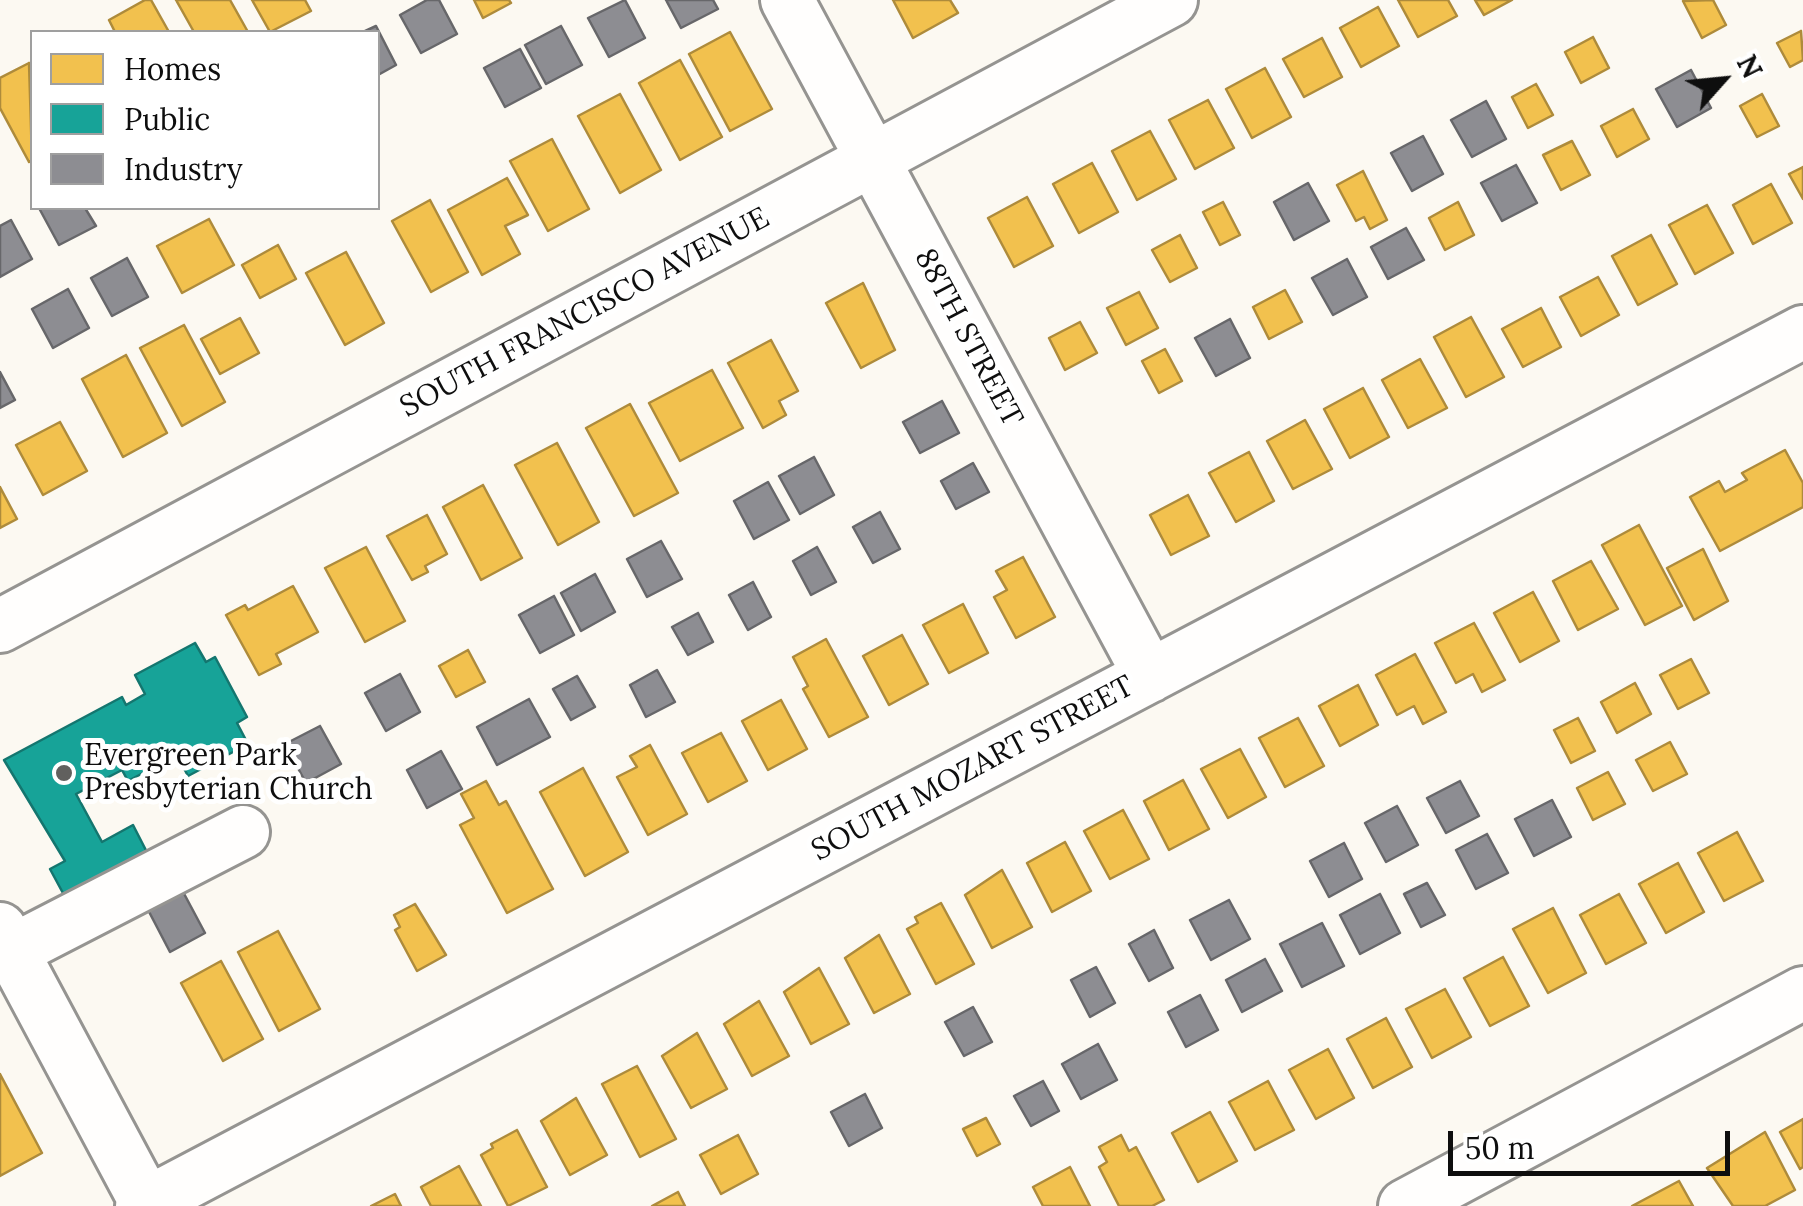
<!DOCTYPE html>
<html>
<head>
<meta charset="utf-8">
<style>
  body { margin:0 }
  #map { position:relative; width:1803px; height:1206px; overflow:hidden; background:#fcf9f2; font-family:Lora,serif }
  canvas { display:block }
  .legend { position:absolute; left:30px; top:30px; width:350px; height:180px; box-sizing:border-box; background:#fff; border:2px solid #9f9f9f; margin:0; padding:12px 18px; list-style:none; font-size:30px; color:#0e0e0e }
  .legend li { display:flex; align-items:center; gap:20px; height:50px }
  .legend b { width:50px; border:2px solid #9f9f9f }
  .north { position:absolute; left:1673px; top:30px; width:100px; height:100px; -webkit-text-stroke:8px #fff; paint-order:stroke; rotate:63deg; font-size:28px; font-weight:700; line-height:40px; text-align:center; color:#0e0e0e }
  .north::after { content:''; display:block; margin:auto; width:35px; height:45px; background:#0e0e0e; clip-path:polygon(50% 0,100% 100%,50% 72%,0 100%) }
  .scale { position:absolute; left:1448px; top:1131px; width:282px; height:45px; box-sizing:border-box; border:5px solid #0e0e0e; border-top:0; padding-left:12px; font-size:30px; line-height:35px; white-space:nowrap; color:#0e0e0e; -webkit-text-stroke:8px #fff; paint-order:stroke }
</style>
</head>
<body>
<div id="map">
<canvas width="1803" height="1206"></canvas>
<ul class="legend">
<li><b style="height:28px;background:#f2c14e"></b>Homes</li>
<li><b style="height:28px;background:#17a398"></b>Public</li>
<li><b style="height:28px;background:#8d8d92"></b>Industry</li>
</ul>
<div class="north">N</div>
<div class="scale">50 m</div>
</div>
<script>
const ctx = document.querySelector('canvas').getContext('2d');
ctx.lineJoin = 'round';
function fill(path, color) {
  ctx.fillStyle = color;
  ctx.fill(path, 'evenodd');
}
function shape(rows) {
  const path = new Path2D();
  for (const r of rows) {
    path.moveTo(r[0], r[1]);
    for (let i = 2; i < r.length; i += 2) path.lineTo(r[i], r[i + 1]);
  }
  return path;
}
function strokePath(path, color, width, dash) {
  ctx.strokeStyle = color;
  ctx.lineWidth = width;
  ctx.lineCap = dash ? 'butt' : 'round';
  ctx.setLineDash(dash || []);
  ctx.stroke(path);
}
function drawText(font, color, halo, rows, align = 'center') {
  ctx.font = font + ' Lora,serif';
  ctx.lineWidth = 10;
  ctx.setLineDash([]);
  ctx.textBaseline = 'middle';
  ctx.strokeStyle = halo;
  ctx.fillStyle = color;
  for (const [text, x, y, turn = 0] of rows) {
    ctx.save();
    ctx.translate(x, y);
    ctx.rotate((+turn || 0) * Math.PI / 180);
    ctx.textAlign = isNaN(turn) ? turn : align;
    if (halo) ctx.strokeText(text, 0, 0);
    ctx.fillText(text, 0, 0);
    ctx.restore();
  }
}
const homes = shape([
  [145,0,151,0,169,32,115,32,109,20,145,0],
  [176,0,230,0,248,32,194,32,176,0],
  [252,0,305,0,311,11,270,32,252,0],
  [474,0,509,0,511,3,483,18,474,0],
  [893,0,950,0,958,13,913,38,893,0],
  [1398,0,1448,0,1457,16,1418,37,1398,0],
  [1475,0,1512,0,1484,15,1475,0],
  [1713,0,1726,25,1702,38,1683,1,1713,0],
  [1378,7,1399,46,1361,67,1340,28,1378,7],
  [1801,31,1803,60,1790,67,1777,43,1801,31],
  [730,32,772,109,730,131,689,54,730,32],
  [1593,37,1609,68,1581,83,1565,52,1593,37],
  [1322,38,1342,77,1304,97,1283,59,1322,38],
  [680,60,722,137,680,160,639,83,680,60],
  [29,63,32,160,29,162,0,108,0,78,29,63],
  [1265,68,1291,117,1252,138,1226,89,1265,68],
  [1536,84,1553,115,1528,128,1512,97,1536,84],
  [620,94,661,170,620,193,578,116,620,94],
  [1762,94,1779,126,1757,137,1740,106,1762,94],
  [1208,100,1234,148,1195,169,1169,120,1208,100],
  [1633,109,1649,139,1617,157,1601,126,1633,109],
  [1150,131,1176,179,1137,200,1112,151,1150,131],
  [552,139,589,209,548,231,510,161,552,139],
  [1572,141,1590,175,1561,190,1543,155,1572,141],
  [1092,163,1118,212,1079,233,1053,184,1092,163],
  [1803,167,1803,199,1789,174,1803,167],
  [1363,171,1387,220,1370,229,1364,217,1356,221,1337,185,1363,171],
  [507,178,528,215,505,226,520,254,482,275,448,210,507,178],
  [1771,184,1792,223,1753,244,1733,205,1771,184],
  [1027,197,1053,246,1014,267,988,218,1027,197],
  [430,200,468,272,431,292,392,221,430,200],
  [1223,202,1240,235,1220,245,1203,212,1223,202],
  [1458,202,1474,235,1445,250,1429,218,1458,202],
  [1707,205,1733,253,1695,274,1669,225,1707,205],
  [209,219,234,265,182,293,157,246,209,219],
  [1180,235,1197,268,1170,282,1152,250,1180,235],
  [1651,235,1677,284,1638,305,1612,256,1651,235],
  [278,245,296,279,260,298,242,265,278,245],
  [346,252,384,323,345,345,306,273,346,252],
  [1598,277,1619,315,1581,336,1560,297,1598,277],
  [863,283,895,350,861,368,826,303,863,283],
  [1285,290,1302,322,1269,339,1253,307,1285,290],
  [1139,292,1158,328,1126,345,1107,308,1139,292],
  [1541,308,1561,347,1523,367,1502,329,1541,308],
  [1471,317,1504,377,1466,397,1434,337,1471,317],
  [240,318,259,353,220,374,201,339,240,318],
  [1080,322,1097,353,1065,370,1049,338,1080,322],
  [184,325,225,402,182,426,140,348,184,325],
  [771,340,798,391,779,401,786,415,763,428,728,363,771,340],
  [1165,349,1182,381,1159,393,1142,361,1165,349],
  [126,355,167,433,123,457,82,379,126,355],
  [1420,359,1447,408,1408,428,1382,380,1420,359],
  [712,370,743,428,680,461,649,403,712,370],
  [1363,388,1389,437,1350,458,1324,409,1363,388],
  [630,404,678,493,634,516,586,428,630,404],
  [1305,420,1332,469,1293,489,1267,441,1305,420],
  [60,422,87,471,43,495,16,445,60,422],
  [557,443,599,522,558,545,515,465,557,443],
  [1785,450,1803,483,1803,507,1720,551,1690,497,1719,481,1725,492,1747,480,1742,473,1785,450],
  [1249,452,1274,501,1236,522,1209,473,1249,452],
  [483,485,522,558,481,580,443,507,483,485],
  [0,487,17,519,0,528,0,487],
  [1188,495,1209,536,1171,555,1150,515,1188,495],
  [427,515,447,554,425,566,428,572,412,580,387,536,427,515],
  [1639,525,1682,606,1645,625,1602,545,1639,525],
  [366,547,405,621,365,642,325,568,366,547],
  [1703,549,1728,601,1694,620,1667,568,1703,549],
  [1023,557,1055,617,1016,638,994,597,1007,590,996,571,1023,557],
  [1591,561,1618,609,1578,630,1553,581,1591,561],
  [293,586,318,632,276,654,281,664,259,675,226,615,245,605,248,610,293,586],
  [1533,592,1559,641,1520,662,1494,613,1533,592],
  [963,604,988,653,949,673,923,625,963,604],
  [1474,623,1505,680,1482,692,1473,674,1456,683,1435,643,1474,623],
  [902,635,928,684,889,705,863,656,902,635],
  [826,639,868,717,829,737,803,689,808,686,793,657,826,639],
  [468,650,485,682,456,697,439,666,468,650],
  [1415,654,1446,712,1423,724,1414,706,1397,715,1376,675,1415,654],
  [1691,659,1709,693,1678,709,1660,675,1691,659],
  [1635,683,1651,714,1617,733,1601,702,1635,683],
  [1358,685,1378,725,1340,746,1319,706,1358,685],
  [781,700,807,749,768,770,742,721,781,700],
  [1298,718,1324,766,1285,787,1259,738,1298,718],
  [1578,718,1595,751,1571,763,1554,730,1578,718],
  [721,733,747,781,708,802,682,753,721,733],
  [1670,742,1687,774,1653,791,1636,760,1670,742],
  [650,745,687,814,648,835,617,777,637,767,630,756,650,745],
  [1240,749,1266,797,1228,818,1201,769,1240,749],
  [583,768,628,852,585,876,540,792,583,768],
  [1608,772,1625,804,1593,820,1577,788,1608,772],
  [1183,780,1209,829,1169,850,1144,801,1183,780],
  [486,781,499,805,506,801,553,889,507,913,460,825,474,818,461,794,486,781],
  [1123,810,1149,859,1110,879,1084,831,1123,810],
  [1737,832,1763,881,1724,901,1698,853,1737,832],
  [1065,842,1091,891,1052,912,1027,863,1065,842],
  [1678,863,1704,912,1666,933,1639,884,1678,863],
  [1002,870,1032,927,992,948,965,895,1002,870],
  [1619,894,1646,943,1606,964,1580,915,1619,894],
  [941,903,974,964,936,984,907,929,918,923,915,917,941,903],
  [415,904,446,955,417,971,395,930,400,927,394,915,415,904],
  [1553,908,1586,973,1548,993,1513,929,1553,908],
  [278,931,320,1009,279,1031,238,952,278,931],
  [879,935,910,994,874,1013,845,958,879,935],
  [1503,957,1529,1006,1490,1026,1464,978,1503,957],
  [221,961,263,1039,223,1061,181,983,221,961],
  [819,968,849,1024,811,1044,784,992,819,968],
  [1445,989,1471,1037,1432,1058,1406,1009,1445,989],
  [759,1001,789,1056,752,1076,724,1024,759,1001],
  [1386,1018,1412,1067,1373,1088,1347,1039,1386,1018],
  [697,1033,727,1089,691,1108,662,1056,697,1033],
  [1328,1049,1354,1098,1316,1119,1289,1070,1328,1049],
  [637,1066,676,1139,640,1157,602,1084,637,1066],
  [0,1074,42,1153,0,1176,0,1074],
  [1268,1081,1294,1130,1255,1150,1229,1102,1268,1081],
  [576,1098,607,1155,570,1175,541,1121,576,1098],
  [1210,1112,1237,1161,1198,1182,1172,1133,1210,1112],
  [986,1118,1000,1144,977,1156,963,1129,986,1118],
  [1803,1119,1803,1167,1800,1169,1780,1132,1803,1119],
  [517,1130,547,1187,508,1206,481,1155,493,1148,491,1144,517,1130],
  [1765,1132,1795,1190,1765,1206,1733,1206,1707,1168,1765,1132],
  [738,1135,758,1174,721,1194,700,1155,738,1135],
  [1121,1135,1129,1151,1136,1147,1164,1200,1152,1206,1119,1206,1099,1167,1107,1162,1099,1147,1121,1135],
  [459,1166,481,1206,431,1206,421,1187,459,1166],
  [1070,1167,1090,1206,1043,1206,1033,1187,1070,1167],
  [1679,1181,1693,1206,1632,1206,1679,1181],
  [678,1192,685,1206,652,1206,678,1192],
  [395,1194,401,1206,371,1206,395,1194]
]);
const public = shape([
  [195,643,206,662,215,657,247,717,237,723,248,744,188,776,177,755,128,781,122,770,76,794,102,842,133,825,153,864,71,908,50,869,65,861,4,760,122,697,126,705,145,694,135,675,195,643]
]);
const industry = shape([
  [427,0,439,0,457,34,421,53,400,15,427,0],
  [625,0,645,38,609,57,588,18,625,0],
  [666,0,713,0,718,9,681,28,666,0],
  [376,26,396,65,378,75,378,32,363,32,376,26],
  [561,26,582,65,546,84,525,45,561,26],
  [520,49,541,88,505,107,484,68,520,49],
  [1691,70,1711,108,1677,127,1656,89,1691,70],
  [1486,101,1506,139,1472,157,1451,120,1486,101],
  [1423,136,1443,174,1412,191,1391,153,1423,136],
  [1516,165,1537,203,1502,221,1481,183,1516,165],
  [1308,183,1329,221,1294,240,1274,202,1308,183],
  [39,208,85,208,96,226,59,245,39,208],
  [11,220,32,259,0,277,0,226,11,220],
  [1406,228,1424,260,1388,279,1371,247,1406,228],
  [127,258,148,297,112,316,91,278,127,258],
  [1347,259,1367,297,1333,315,1312,278,1347,259],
  [68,289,89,328,53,348,32,309,68,289],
  [1230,319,1250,358,1216,376,1195,338,1230,319],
  [0,372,15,400,0,408,0,372],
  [942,401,959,433,920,453,903,422,942,401],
  [814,457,834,495,800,514,779,476,814,457],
  [973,463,989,492,956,509,941,481,973,463],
  [768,482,789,520,754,539,734,501,768,482],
  [880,512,900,549,873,563,853,527,880,512],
  [661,541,682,579,647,597,627,559,661,541],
  [817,547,836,582,811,595,793,561,817,547],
  [595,574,615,612,581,631,561,593,595,574],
  [753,582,771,617,748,630,729,595,753,582],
  [554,596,574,635,540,653,519,615,554,596],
  [698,613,713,642,688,655,672,627,698,613],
  [657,670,675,702,646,717,630,685,657,670],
  [400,674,420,712,386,731,365,693,400,674],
  [577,676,595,707,571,720,553,689,577,676],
  [529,699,550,737,497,765,477,727,529,699],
  [320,726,341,764,306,783,285,744,320,726],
  [441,751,462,789,427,808,407,770,441,751],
  [1460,781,1479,816,1446,833,1427,798,1460,781],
  [1552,800,1571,837,1534,856,1515,819,1552,800],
  [1397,806,1418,845,1386,862,1365,823,1397,806],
  [1487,834,1508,873,1476,889,1456,850,1487,834],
  [1344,843,1362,879,1329,897,1310,861,1344,843],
  [1427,883,1445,915,1421,927,1404,894,1427,883],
  [181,888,205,933,170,952,146,906,181,888],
  [1380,894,1400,933,1360,954,1340,915,1380,894],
  [1229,900,1250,939,1211,960,1190,920,1229,900],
  [1322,923,1344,966,1302,987,1280,944,1322,923],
  [1154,930,1173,968,1149,981,1129,944,1154,930],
  [1265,959,1282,991,1242,1012,1226,980,1265,959],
  [1096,967,1115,1003,1090,1017,1071,980,1096,967],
  [1200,995,1218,1030,1186,1047,1168,1012,1200,995],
  [973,1007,992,1042,964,1056,945,1022,973,1007],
  [1098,1044,1117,1080,1081,1099,1062,1064,1098,1044],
  [1043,1081,1059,1111,1031,1126,1014,1096,1043,1081],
  [865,1094,882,1128,849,1146,831,1112,865,1094]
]);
const minor = shape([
  [787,0,1150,676],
  [0,626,1171,0],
  [0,929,148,1206],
  [12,951,243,832],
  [142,1206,1803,332],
  [1405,1206,1803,993]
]);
const markers = [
  [64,773,10,"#61605e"]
];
const streetNames = [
  ["SOUTH FRANCISCO AVENUE",585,313,-28],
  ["88TH STREET",968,338,62],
  ["SOUTH MOZART STREET",973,769,-28]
];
const poiNames = [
  ["Evergreen Park",84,756],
  ["Presbyterian Church",84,790]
];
fill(homes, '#f2c14e');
strokePath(homes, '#ae8b3b', 2.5);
fill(public, '#17a398');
strokePath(public, '#14766f', 2.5);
fill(industry, '#8d8d92');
strokePath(industry, '#67676a', 2.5);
strokePath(minor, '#959491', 58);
strokePath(minor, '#fffefd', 52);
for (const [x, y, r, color] of markers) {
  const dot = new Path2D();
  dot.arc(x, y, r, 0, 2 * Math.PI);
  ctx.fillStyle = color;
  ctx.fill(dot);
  strokePath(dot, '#fff', 4);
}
drawText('30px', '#0e0e0e', '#fff', streetNames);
drawText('30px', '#0e0e0e', '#fff', poiNames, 'left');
</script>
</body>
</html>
